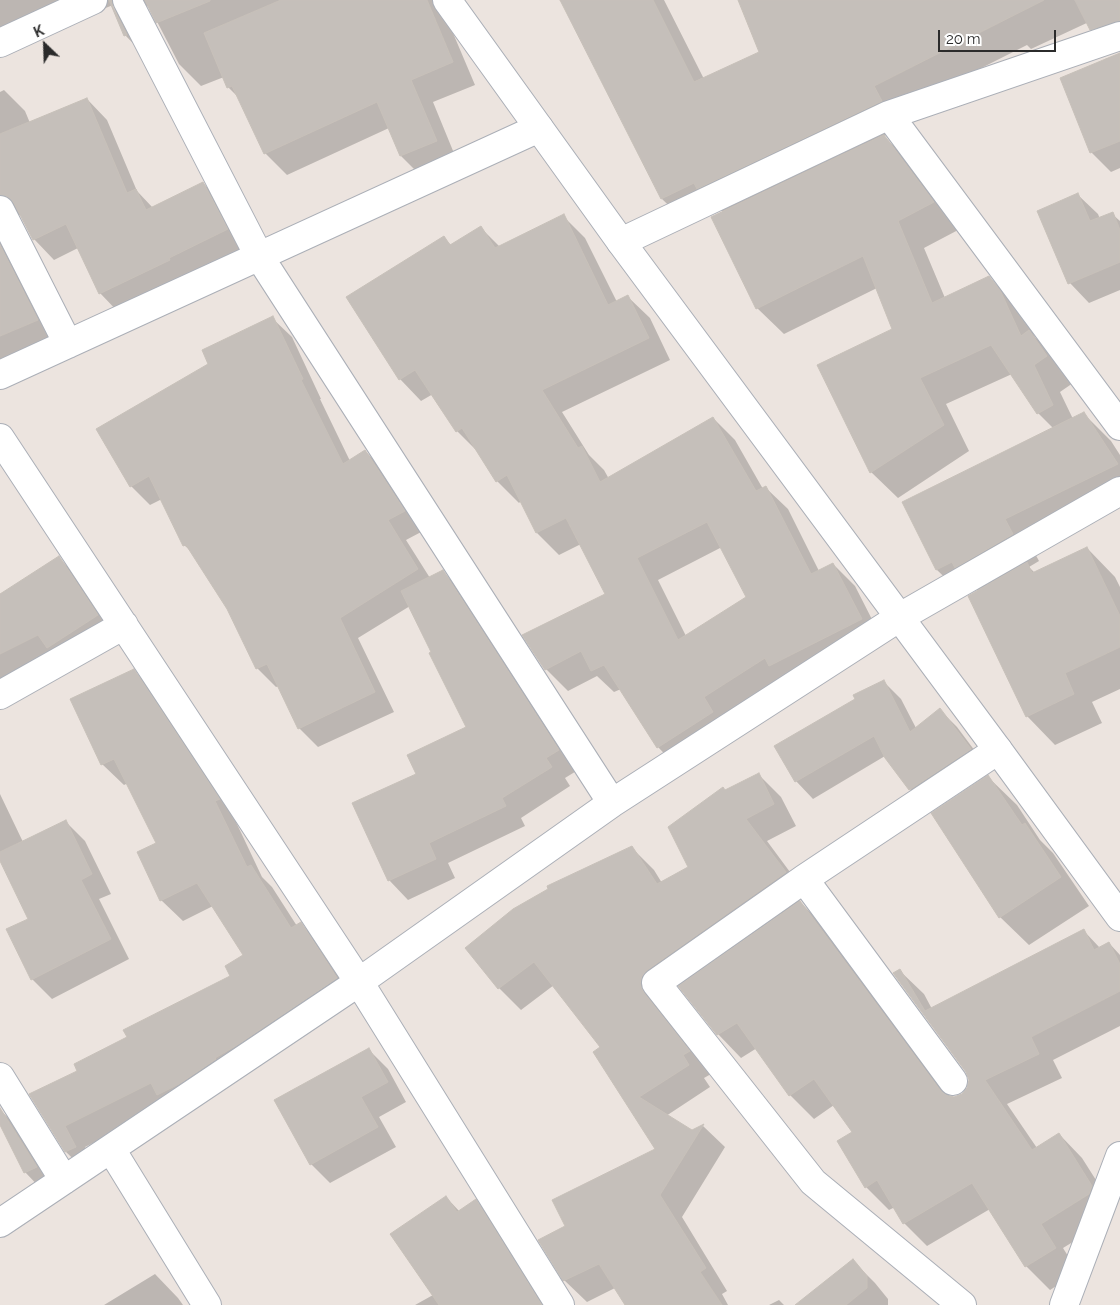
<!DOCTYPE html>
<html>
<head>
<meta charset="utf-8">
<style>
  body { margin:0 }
  #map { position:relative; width:1120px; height:1305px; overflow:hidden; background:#ece4df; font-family:Raleway,sans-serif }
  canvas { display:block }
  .north { position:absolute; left:20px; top:20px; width:50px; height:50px; -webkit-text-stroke:4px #fff; paint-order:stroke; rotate:336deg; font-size:14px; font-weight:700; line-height:20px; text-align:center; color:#2b2b2b }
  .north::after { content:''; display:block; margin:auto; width:18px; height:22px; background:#2b2b2b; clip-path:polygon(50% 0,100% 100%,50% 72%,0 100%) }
  .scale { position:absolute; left:938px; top:30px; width:118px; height:22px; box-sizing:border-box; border:2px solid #2b2b2b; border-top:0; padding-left:6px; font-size:15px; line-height:18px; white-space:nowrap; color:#2b2b2b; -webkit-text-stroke:4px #fff; paint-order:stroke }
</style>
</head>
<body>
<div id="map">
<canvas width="1120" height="1305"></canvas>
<div class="north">K</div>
<div class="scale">20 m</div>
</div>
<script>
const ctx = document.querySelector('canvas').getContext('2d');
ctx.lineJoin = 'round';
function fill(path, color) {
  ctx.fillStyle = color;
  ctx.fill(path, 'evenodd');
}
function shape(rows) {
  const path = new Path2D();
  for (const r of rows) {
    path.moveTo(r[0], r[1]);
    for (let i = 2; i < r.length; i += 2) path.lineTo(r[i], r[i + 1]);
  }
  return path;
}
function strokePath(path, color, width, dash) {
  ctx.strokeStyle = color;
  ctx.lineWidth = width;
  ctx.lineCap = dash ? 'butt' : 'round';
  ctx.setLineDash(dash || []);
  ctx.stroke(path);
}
const shadow = shape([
  [0,0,439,0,475,85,433,102,458,163,423,178,401,156,389,128,287,175,265,153,239,98,228,87,224,77,201,86,179,64,149,6,142,8,147,58,125,35,113,5,0,51],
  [561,0,664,0,704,79,761,53,739,0,1120,0,1120,31,1107,38,1091,21,1031,49,1027,45,898,110,906,126,884,136,910,163,960,229,924,248,945,298,989,277,1015,304,1026,318,1035,337,1056,358,1073,383,1060,392,1073,419,1084,414,1111,441,1120,455,1120,502,1031,546,1039,561,1029,567,1035,573,1087,548,1115,577,1120,587,1120,689,1092,702,1102,723,1055,745,1027,716,977,590,964,596,937,570,904,502,1054,429,1038,413,1012,374,946,404,969,451,898,498,871,472,893,329,877,288,784,334,757,308,723,212,718,207,687,223,662,199],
  [1120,54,1120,168,1111,172,1091,152,1105,59],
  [4,90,25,111,30,123,87,99,107,120,137,191,153,208,203,183,224,204,247,250,120,314,100,293,78,248,54,260,34,239,21,215,14,216,58,341,0,365,0,92],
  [1078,195,1098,214,1100,219,1112,214,1120,221,1120,290,1089,303,1070,283,1039,211],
  [563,216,585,238,617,302,628,297,650,318,670,360,562,412,589,455,604,470,609,479,713,418,735,440,763,489,766,488,788,509,819,571,833,564,855,586,883,641,679,769,658,747,621,689,614,692,597,676,568,691,546,669,606,594,581,544,559,555,537,533,521,501,519,503,497,481,479,453,457,431,433,394,421,401,400,379,444,238,451,245,481,228,500,247],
  [722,547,747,597,686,636,658,580],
  [272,318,292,337,321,399,320,399,350,461,365,451,384,470,423,531,406,540,430,578,443,572,463,592,578,770,565,778,570,786,521,818,525,826,448,863,455,878,408,900,389,880,418,774,468,727,410,606,358,638,394,712,318,747,299,728,279,686,276,687,257,668,228,609,193,553,184,545,162,499,150,505,131,486,210,364],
  [59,558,79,578,117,635,0,683,0,596],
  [133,670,155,692,240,821,236,822,262,877,272,887,297,926,301,924,322,945,358,999,169,1106,85,1147,96,1169,88,1173,66,1152,31,1095,79,1071,129,1038,232,976,245,956,213,906,183,921,161,900,157,843,128,783,124,785,102,764],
  [884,682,901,699,916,728,940,710,957,727,987,767,927,807,910,789,885,756,813,799,796,781,857,699],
  [759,775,781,797,796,826,767,841,807,895,799,901,824,926,950,1097,955,1098,963,1094,969,1087,970,1079,967,1072,895,973,900,971,924,994,932,1009,1084,931,1100,948,1109,943,1120,955,1120,1026,1053,1060,1062,1078,1007,1104,1037,1148,1059,1134,1082,1158,1115,1210,1112,1218,1063,1248,1078,1272,1050,1290,1026,1266,990,1209,927,1246,904,1223,895,1207,889,1210,866,1187,854,1132,834,1105,814,1119,790,1095,757,1048,741,1058,718,1034,679,985,669,992,711,1074,704,1078,710,1087,666,1116,692,1131,703,1126,725,1147,682,1217,727,1291,722,1294,728,1305,626,1305,615,1288,587,1302,564,1280,567,1227,656,1149,602,1047,554,985,521,1010,499,988,467,948,632,848,654,870,662,883,690,867,725,791],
  [988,777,1017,805,1040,840,1053,853,1089,906,1029,945,1000,917],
  [0,794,23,842,65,821,85,841,111,894,99,899,129,959,52,999,32,979,30,919,1,861,0,861],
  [369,1050,388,1069,406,1102,379,1117,396,1147,330,1183,311,1164],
  [0,1110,20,1129,56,1186,44,1192,25,1172,0,1122],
  [446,1197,460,1212,476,1201,502,1227,550,1305,415,1305,433,1295],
  [853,1261,875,1283,888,1299,888,1305,797,1305],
  [155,1274,178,1298,183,1305,104,1305],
  [779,1300,784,1305,769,1305]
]);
const building = shape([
  [109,0,111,0,113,7,127,35,124,36,109,0],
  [145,0,210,0,210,1,156,23,145,0],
  [281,0,427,0,453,62,411,80,437,141,400,156,377,102,264,154,232,86,227,88,204,33,281,0],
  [560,0,653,0,694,82,759,52,738,0,1044,0,874,86,882,101,697,189,694,183,661,199,560,0],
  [1075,0,1120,0,1120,21,1090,30,1075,0],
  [1120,53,1120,141,1090,153,1060,78,1120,53],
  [87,98,127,193,136,189,146,210,203,182,228,229,169,258,170,260,99,294,66,224,33,240,14,203,8,197,0,195,0,134,87,98],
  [884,135,934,202,898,221,932,303,989,276,1000,290,1021,336,1029,330,1047,356,1034,365,1053,405,1037,414,991,345,920,378,944,425,870,473,817,365,892,329,863,256,756,309,711,217,884,135],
  [1078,193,1090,221,1113,212,1120,230,1120,262,1068,284,1037,211,1078,193],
  [564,214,608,305,628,295,649,338,542,390,578,448,582,446,600,482,713,417,756,491,766,486,811,574,833,563,862,619,769,666,765,658,704,697,713,712,657,748,604,665,591,671,581,651,545,670,522,635,605,594,566,518,536,533,507,475,496,482,462,428,456,432,415,370,399,380,346,297,444,236,450,245,481,226,495,248,564,214],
  [707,522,746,597,678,640,637,558,707,522],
  [0,245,38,320,0,336,0,245],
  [273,316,303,379,301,380,343,464,365,450,405,511,388,520,418,569,340,618,375,692,298,729,267,664,256,669,227,609,186,545,183,546,149,476,130,487,96,429,208,364,202,350,273,316],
  [1084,412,1118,464,1005,519,1013,534,955,568,952,562,936,570,902,502,1084,412],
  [1087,547,1120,616,1120,647,1065,673,1074,694,1026,717,968,596,1027,562,1032,573,1087,547],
  [59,556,98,615,47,648,38,635,0,654,0,594,59,556],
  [443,570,559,750,546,758,552,767,502,798,506,806,429,843,436,859,388,881,352,803,416,774,407,755,466,727,429,653,431,652,401,591,443,570],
  [134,669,220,799,215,801,247,867,251,865,291,928,301,922,337,978,237,1045,215,1058,216,1059,179,1084,157,1095,151,1083,65,1126,76,1147,65,1152,29,1094,77,1071,74,1064,127,1037,123,1030,230,976,225,966,243,955,197,883,160,901,137,852,156,843,114,759,101,765,70,699,134,669],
  [884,680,910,732,940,708,971,749,909,790,885,758,874,736,795,782,774,746,855,699,853,695,884,680],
  [759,773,774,804,746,819,786,872,647,970,642,976,640,984,644,993,690,1051,683,1055,689,1065,639,1097,692,1130,704,1124,660,1195,706,1268,700,1272,722,1305,625,1305,599,1264,563,1281,538,1240,565,1226,552,1200,655,1149,593,1052,600,1047,534,962,498,989,465,948,513,909,548,889,547,886,632,846,657,884,688,867,668,827,723,787,725,790,759,773],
  [988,775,1022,825,1025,823,1061,877,999,918,931,813,988,775],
  [66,820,92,874,81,880,111,939,31,980,6,929,28,919,0,861,0,852,66,820],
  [800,901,940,1090,946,1095,954,1097,962,1094,967,1088,969,1080,966,1072,893,973,900,969,925,1011,1084,929,1094,950,1109,942,1120,964,1120,991,1031,1037,1039,1054,985,1080,1032,1150,1059,1133,1092,1186,1089,1194,1041,1224,1056,1248,1025,1267,972,1183,903,1224,877,1180,865,1188,837,1141,852,1132,814,1079,789,1096,737,1023,717,1035,678,986,800,901],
  [369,1048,388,1082,361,1097,378,1127,310,1165,274,1100,369,1048],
  [0,1108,37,1167,24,1173,0,1125,0,1108],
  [446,1196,457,1212,476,1199,542,1305,439,1305,390,1234,446,1196],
  [853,1259,867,1276,867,1288,846,1305,795,1305,853,1259]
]);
const minor = shape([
  [127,0,259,256,612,803],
  [0,43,93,0],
  [889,115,1120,426],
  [0,210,68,344],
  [621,242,889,115,1120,36],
  [0,375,539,128],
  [0,438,359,982,560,1305],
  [0,695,124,625],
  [804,879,953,1081],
  [0,1077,64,1180],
  [111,1149,207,1305],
  [0,1223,359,982,612,803,900,617,1120,491],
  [962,1305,813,1182,656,983,804,879,998,750]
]);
const tertiary = shape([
  [1064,1305,1120,1156]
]);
const secondary = shape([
  [447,0,621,242,998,750,1120,917]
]);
fill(shadow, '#0003');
fill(building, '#c5bfba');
strokePath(building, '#c7c0b9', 1);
strokePath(minor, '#abafb7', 30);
strokePath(tertiary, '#abafb7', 30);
strokePath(secondary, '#abafb7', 30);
strokePath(minor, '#fff', 28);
strokePath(tertiary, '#fff', 28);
strokePath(secondary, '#fff', 28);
</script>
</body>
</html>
